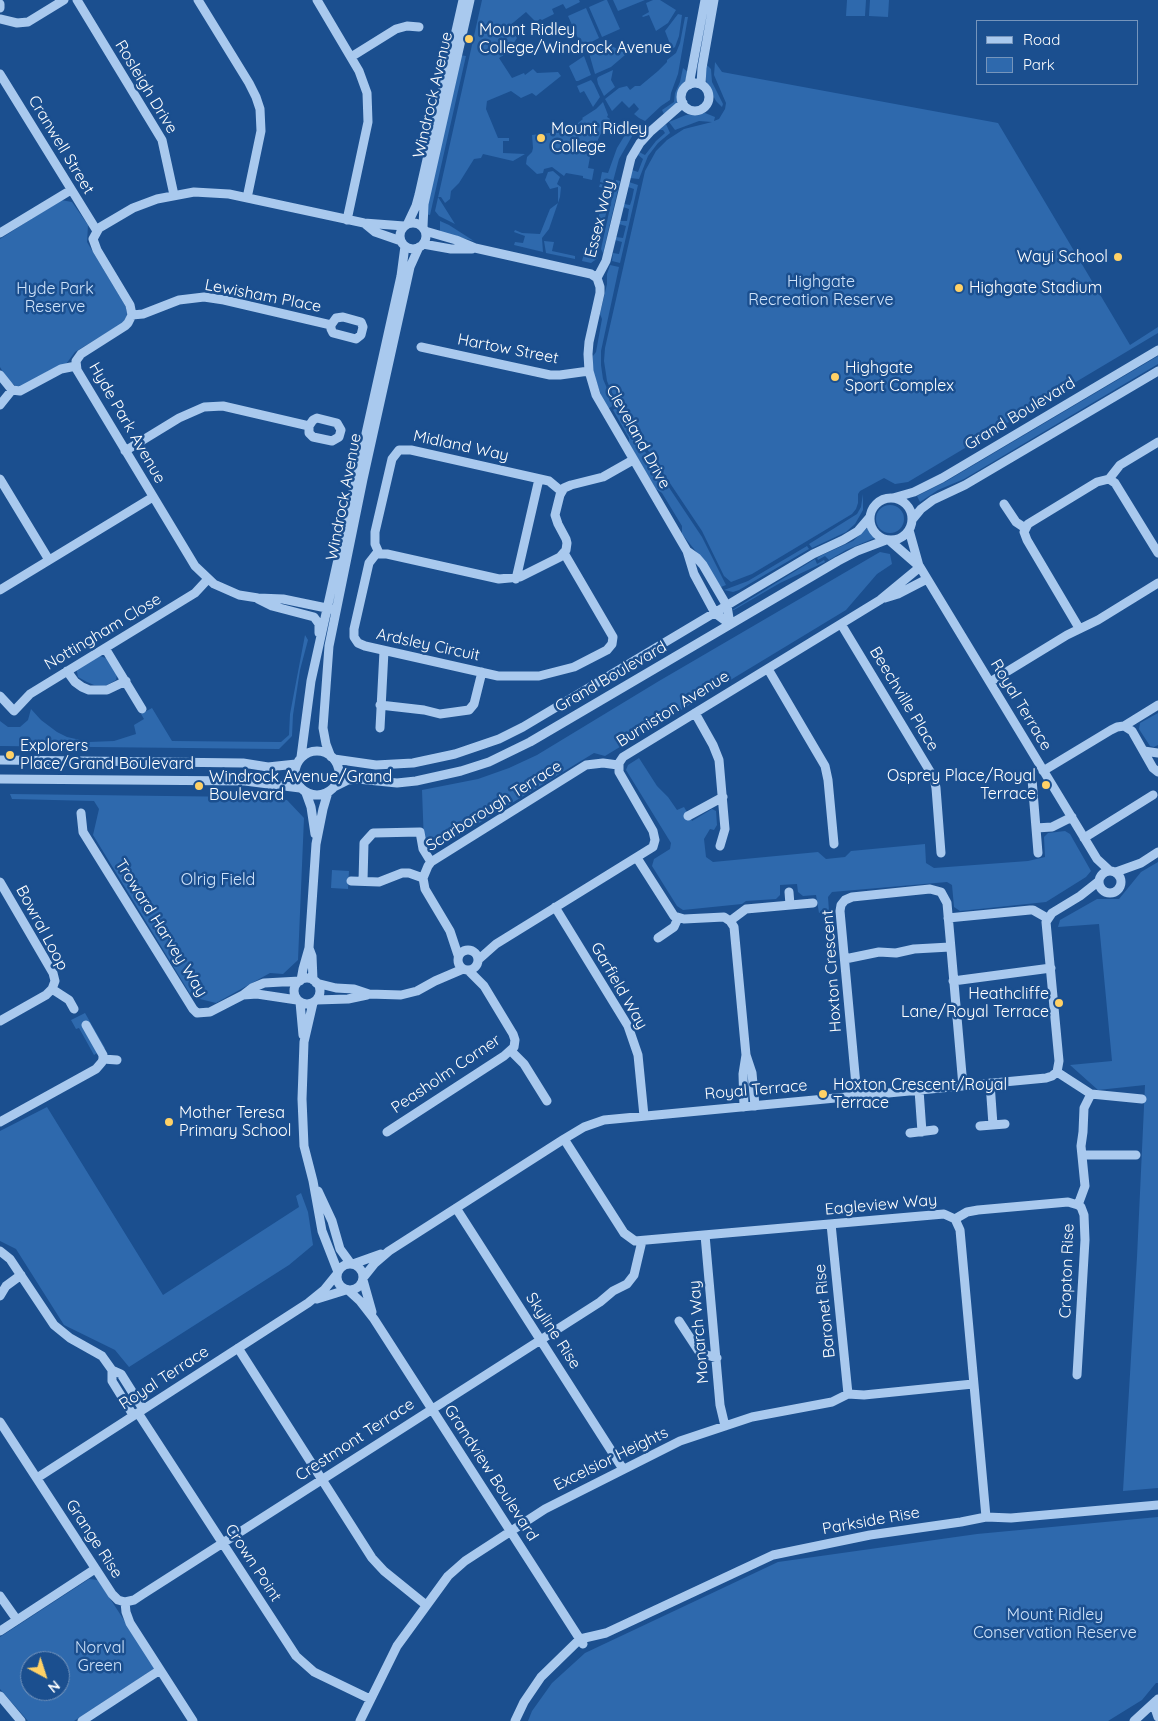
<!DOCTYPE html>
<html>
<head>
<meta charset="utf-8">
<style>
  body { margin:0 }
  #map { position:relative; width:1158px; height:1721px; overflow:hidden; background:#1b4f8f; font-family:Quicksand,sans-serif }
  canvas { display:block }
  .legend { position:absolute; left:976px; top:20px; width:162px; height:65px; box-sizing:border-box; background:#1b4f8f; border:1px solid #7695bc; margin:0; padding:6px 9px; list-style:none; font-size:15px; color:#fff }
  .legend li { display:flex; align-items:center; gap:10px; height:25px }
  .legend b { width:25px; border:1px solid #7695bc }
  .north { position:absolute; left:20px; top:1651px; width:50px; height:50px; box-sizing:border-box; background:#1b4f8f; border:1px solid #7695bc; border-radius:50%; rotate:140deg; font-size:14px; font-weight:700; line-height:20px; text-align:center; color:#fff }
  .north::after { content:''; display:block; margin:auto; width:18px; height:22px; background:#ffd166; clip-path:polygon(50% 0,100% 100%,50% 72%,0 100%) }
</style>
</head>
<body>
<div id="map">
<canvas width="1158" height="1721"></canvas>
<ul class="legend">
<li><b style="height:6px;background:#a9c9ee"></b>Road</li>
<li><b style="height:14px;background:#2e69ad"></b>Park</li>
</ul>
<div class="north">N</div>
</div>
<script>
const ctx = document.querySelector('canvas').getContext('2d');
ctx.lineJoin = 'round';
function fill(path, color) {
  ctx.fillStyle = color;
  ctx.fill(path, 'evenodd');
}
function shape(rows) {
  const path = new Path2D();
  for (const r of rows) {
    if (r.length === 3) {
      path.moveTo(r[0] + r[2], r[1]);
      path.arc(r[0], r[1], r[2], 0, 2 * Math.PI);
      continue;
    }
    path.moveTo(r[0], r[1]);
    for (let i = 2; i < r.length; i += 2) path.lineTo(r[i], r[i + 1]);
  }
  return path;
}
function strokePath(path, color, width, dash) {
  ctx.strokeStyle = color;
  ctx.lineWidth = width;
  ctx.lineCap = dash ? 'butt' : 'round';
  ctx.setLineDash(dash || []);
  ctx.stroke(path);
}
function drawText(font, color, halo, rows, align = 'center') {
  ctx.font = font + ' Quicksand,sans-serif';
  ctx.lineWidth = 5;
  ctx.setLineDash([]);
  ctx.textBaseline = 'middle';
  ctx.strokeStyle = halo;
  ctx.fillStyle = color;
  for (const [text, x, y, turn = 0] of rows) {
    ctx.save();
    ctx.translate(x, y);
    ctx.rotate((+turn || 0) * Math.PI / 180);
    ctx.textAlign = isNaN(turn) ? turn : align;
    if (halo) ctx.strokeText(text, 0, 0);
    ctx.fillText(text, 0, 0);
    ctx.restore();
  }
}
const green = shape([
  [482,0,579,0,580,2,566,9,563,4,552,9,554,14,542,20,540,19,536,22,526,12,508,27,517,38,513,44,514,55,510,51,499,58,512,78,524,73,525,75,533,69,537,73,558,72,561,76,536,96,532,93,521,98,511,91,487,101,486,109,498,138,509,138,509,141,503,141,503,153,525,154,513,161,483,154,481,158,474,159,459,183,451,191,450,199,445,203,441,197,438,197,455,224,439,216,435,211],
  [605,0,607,0,620,29,602,37,589,7],
  [613,0,645,0,618,11],
  [653,0,660,0,676,10,668,23,656,31,649,15,643,17,642,16,649,12,646,3],
  [847,0,866,0,865,16,846,16],
  [870,0,889,0,888,17,869,16],
  [586,8,599,38,582,47,568,16],
  [678,14,682,15,679,36,675,47,672,49,665,31],
  [685,17,688,17,678,74,671,93,670,100,661,106,645,121,639,118,634,114,639,109,634,103,629,108,622,101,612,111,605,99,619,88,627,86,630,90,635,86,640,86,658,71,667,62,667,60,676,53,680,43],
  [606,43,623,52,625,55,611,67,595,74,589,53],
  [460,55,466,56,430,215,425,214],
  [584,56,591,75,578,81,576,81,569,66],
  [715,62,722,72,998,123,1130,345,1158,327,1158,333,908,482,895,484,884,478,860,491,858,494,858,503,856,509,852,514,752,574,731,582,724,576,702,531,617,404,607,381,604,361,605,348,645,171,656,151,667,140,684,129,712,122,699,121,675,130,669,122,686,115,705,113,715,117,714,121,719,119,725,109,726,103,714,75],
  [706,64,711,69,712,82,723,104,722,107,716,101,707,85,705,74],
  [683,68,688,72,685,81,679,89,677,104,664,114,662,110,674,102,675,93,680,82],
  [613,70,611,80,615,87,604,96,598,84,597,79,598,77],
  [591,80,594,84,600,97,593,107,584,91,580,93,577,86],
  [603,102,608,115,607,117,610,119,602,131,590,157,588,168,594,169,592,180,583,178,583,176,566,173,564,176,552,167,544,169,543,173,537,174,526,164,527,157,532,152,533,148,532,135,567,131,569,134,575,131,573,127,583,119,582,118,596,109],
  [628,120,633,125,635,131,619,159,612,185,600,182,602,172,608,173,617,148,631,125,626,121],
  [666,124,670,133,658,143,648,156,639,179,630,178,632,170,638,172,643,159,638,155,639,152,645,155,656,141,665,133,663,130,659,130],
  [553,171,560,177,557,184,561,187,560,197,549,229,542,238,543,252,514,245,515,242,523,243,525,236,514,232,515,230,522,233,540,234,550,209,558,203,558,187,550,189,545,180,548,172],
  [616,180,620,181,603,253,601,249],
  [629,182,638,185,620,263,612,261,613,253,619,254,622,242,615,240,616,237,623,238,626,226,619,224,620,221,627,221,629,209,623,207,624,204,630,205,632,199,634,189,628,187],
  [600,184,612,187,598,249,598,258,591,263,582,261,586,246,592,247,605,188,599,187],
  [61,200,72,202,88,225,87,242,126,307,127,313,126,320,121,324,75,352,66,364,50,370,23,386,17,387,8,380,0,367,0,239],
  [440,221,449,225,474,241,440,232],
  [544,241,554,242,552,251,575,256,575,259,546,253],
  [610,265,619,267,601,351,601,365,603,379,614,405,606,410,593,372,593,356,596,352,602,319,600,314,607,284,607,274],
  [1158,356,1158,364,964,479,938,490,920,502,917,496,945,482],
  [616,408,702,537,726,585,721,587,698,554,682,534,682,526,662,493,656,489,629,444,629,438,613,410],
  [863,494,863,510,855,524,846,532,812,548,809,544,857,514,861,507],
  [890,519,14],
  [868,527,877,537,846,550,829,560,825,556,818,560,817,558,822,555,853,541],
  [807,546,809,549,739,590,733,592,724,590,748,581],
  [880,552,890,554,892,564,877,574,846,610,605,756,594,753,438,848,424,844,422,790,478,779,509,768,537,755,659,681],
  [815,559,817,564,824,560,825,562,780,583,734,610,732,610],
  [305,635,308,640,300,670,293,715,292,736,279,749,0,746,0,721,8,727,20,727,28,720,31,709,41,720,57,732,67,737,89,742,114,741,136,734,134,725,144,719,141,714,152,708,172,741,281,742,289,735,290,714],
  [100,656,108,659,117,674,116,680,105,686,94,685,87,682,78,677,77,672,77,669],
  [1158,713,1158,745,1154,747,1150,746,1139,729,1140,723],
  [639,758,657,786,668,797,677,810,684,807,692,821,712,809,716,811,717,825,714,830,710,829,704,839,706,857,713,862,818,852,826,859,845,857,851,851,925,844,926,863,934,868,1028,861,1045,857,1044,837,1048,833,1065,831,1070,834,1091,871,1086,877,1046,902,960,911,954,907,952,885,947,882,832,892,828,897,829,911,819,913,816,895,803,896,798,892,797,884,780,885,780,895,776,899,746,901,742,904,683,910,677,906,652,866,654,859,670,849,671,843,626,770,628,765],
  [10,794,247,797,287,800,304,818,298,960,283,974,270,973,216,1003,192,997,93,835,99,809,94,801,12,799],
  [1158,862,1158,1488,1123,1491,1137,1257,1145,1085,1098,1090,1070,1065,1112,1061,1099,924,1058,927,1060,920,1097,899,1119,899,1141,872],
  [332,870,349,871,348,889,331,888],
  [85,1013,105,1048,94,1055,79,1028,76,1029,71,1020],
  [47,1107,163,1295,299,1207,296,1196,301,1193,308,1212,313,1245,289,1265,129,1367,115,1350,64,1325,16,1249,0,1241,0,1131],
  [1158,1517,1158,1683,1156,1683,1142,1700,1108,1721,528,1721,532,1711,552,1683,585,1653,778,1562,977,1534],
  [89,1579,98,1580,155,1668,74,1721,28,1721,0,1689,0,1637],
  [30,1661,60,1661,60,1691,30,1691]
]);
const minor = shape([
  [77,0,162,140,174,195],
  [198,0,249,83,256,97,260,109,261,131,247,198],
  [317,0,359,71,367,93,368,122,347,220],
  [0,4,0,8],
  [0,19,17,23,28,22,64,0],
  [351,57,396,29,407,26,419,27],
  [0,74,97,231],
  [695,97,14],
  [701,84,702,68,714,0],
  [689,85,705,0],
  [413,236,13],
  [364,223,375,232,401,241],
  [408,223,416,206,419,195,463,0],
  [423,227,424,204,470,0],
  [425,231,456,240,475,248,591,274,597,278,600,287,600,293,589,342,588,354,589,371,596,395,687,551,694,574,715,613,730,624,727,606,703,565,697,558,687,551],
  [0,233,71,190],
  [423,244,451,249,472,249],
  [597,278,606,261,631,158,640,143,651,131,683,103],
  [132,315,143,314,179,300,204,297,224,300,331,325,336,318,343,317,361,322,363,327,361,335,356,339,333,333,331,329,331,325],
  [421,347,550,375,560,375,589,371],
  [0,375,12,390,20,391,61,369,76,366],
  [0,405,12,390],
  [125,451,179,418,204,407,223,406,309,426,313,420,317,418,337,423,341,430,339,437,332,441,313,437,309,433,309,426],
  [0,479,49,560],
  [1109,479,1120,465,1158,442],
  [893,498,914,492,942,478,1158,350],
  [891,519,21],
  [1004,504,1016,522,1025,528],
  [912,520,921,509,933,500,965,485,1158,371],
  [909,530,919,566],
  [889,540,920,567,1097,859,1110,871],
  [379,553,375,544,375,532,392,459,399,450,411,450,549,481,561,491],
  [564,553,613,637,612,644,607,650,574,667,539,676,498,676,365,646,358,643,354,637,354,629,369,563,376,554,387,554,499,579,520,577,560,557,566,550,567,543,566,539,558,524,555,515,560,495,564,488,571,485,603,477,633,460],
  [516,579,539,479],
  [0,590,153,497],
  [885,598,898,594,927,579],
  [258,599,272,606,314,617,319,624,319,633],
  [336,610,283,599,258,598,239,595,214,584,195,566,77,370,76,361,81,354,125,326,128,323,132,315,130,305,97,250,93,239,99,228,133,208,157,199,194,192,229,194,364,223,404,226],
  [841,624,934,778,936,788,941,853],
  [1079,628,1027,540,1024,532,1028,524,1097,482,1109,479,1115,483,1158,553],
  [105,648,142,709],
  [768,669,825,766,828,780,834,844],
  [67,671,75,682,82,687,89,690,107,690,126,681],
  [990,682,1067,635,1098,620,1158,583],
  [0,696,14,711,30,694,195,593,208,579],
  [380,705,424,710,440,714,469,710,474,704,482,672],
  [695,713,713,745,719,760,725,829,720,846],
  [1124,726,1132,731,1153,768,1158,772],
  [380,728,384,651],
  [317,773,22],
  [1144,751,1158,753],
  [301,757,311,681,401,276,405,246],
  [331,757,326,744,323,728,329,646,363,479,410,267,419,247],
  [334,759,376,765,413,763,455,754,499,739,523,727,813,554,843,540,858,531,870,517],
  [0,760,243,763,268,767,296,764],
  [1043,771,1111,730,1117,727,1124,726,1158,705],
  [0,779,245,781,300,788],
  [1032,779,1038,853],
  [334,787,348,780,358,779,397,783,416,781,461,771,489,762,530,742,838,561,857,551,886,540],
  [306,793,311,807,315,834],
  [81,813,83,832,193,1009,197,1013,210,1012,243,995,252,988,264,983,300,981],
  [688,816,723,797],
  [1036,828,1052,827,1072,817],
  [1084,838,1153,795],
  [637,858,674,916,684,919,724,917,730,921,734,927,746,1055,743,1074,744,1107],
  [1110,882,11],
  [1116,872,1141,863,1158,852],
  [351,881,379,882,402,873,409,873,423,878],
  [363,881,364,843,373,833,420,832,423,849,431,862],
  [0,882,53,973,55,981,52,989,46,995,0,1021],
  [789,892,790,905],
  [555,907,628,1026,638,1055,644,1116],
  [948,918,1030,910,1033,910,1047,918],
  [730,921,746,909,813,903],
  [658,938,674,927,678,918],
  [309,948,312,956,313,980],
  [468,960,10],
  [458,955,450,931,425,889,423,878,428,866,431,862,586,765,603,763,618,765],
  [845,959,879,952,896,953,914,949,950,947],
  [478,960,496,944,653,847,655,840,653,831,619,772,619,763,623,757,880,600,920,567],
  [307,991,13],
  [301,980,303,969,309,948,316,844,323,809,328,792],
  [953,981,1051,968],
  [316,983,336,988,354,989,369,994,401,995,417,991,435,981,463,969],
  [52,989,69,1000,74,1009],
  [243,995,257,994,297,1000],
  [316,1000,348,999,367,995],
  [300,1002,303,1035],
  [313,1003,304,1042,302,1099,304,1146,313,1181,322,1231,338,1272],
  [86,1025,103,1055,103,1059],
  [511,1051,524,1064,547,1101],
  [746,1055,752,1073,755,1106],
  [1057,1072,1091,1094,1142,1099],
  [990,1083,993,1125],
  [919,1090,922,1132],
  [857,1096,840,911,841,905,845,900,852,897,930,889,941,892,947,903,963,1086],
  [0,1122,96,1069,102,1062,103,1059,117,1060],
  [980,1126,1005,1124],
  [387,1132,504,1056,514,1047,515,1040,513,1034,484,986,468,970],
  [910,1133,934,1130],
  [564,1139,624,1233,635,1241,944,1214,955,1219,960,1230,986,1517],
  [1083,1155,1136,1155],
  [318,1191,332,1221,340,1249,351,1264],
  [1078,1205,1085,1186,1081,1146,1083,1132,1084,1108,1091,1094],
  [456,1208,623,1469],
  [955,1219,967,1212,978,1210,1068,1202,1078,1205,1081,1207,1084,1215,1085,1240,1077,1375],
  [831,1224,848,1394],
  [705,1235,720,1405,725,1426],
  [0,1251,10,1259,54,1325,70,1338,102,1356,112,1370,121,1374,143,1409],
  [350,1277,13],
  [353,1264,381,1254],
  [363,1278,375,1263,389,1251,564,1139,584,1127,604,1120,1046,1078,1052,1076,1057,1072,1059,1061,1046,922,1052,913,1080,896,1099,881],
  [363,1280,372,1312],
  [348,1290,360,1301,374,1319,583,1644],
  [0,1296,6,1286,21,1275],
  [317,1299,346,1290],
  [679,1321,700,1353,717,1358],
  [238,1348,372,1558,384,1571,426,1605],
  [112,1370,112,1381,133,1415],
  [138,1413,296,1656,314,1672,370,1699],
  [0,1422,112,1594,118,1600,125,1602,126,1612,130,1623,193,1721],
  [37,1478,308,1303,324,1290,337,1274],
  [0,1596,17,1620],
  [125,1602,134,1600,143,1594,600,1302,613,1291,627,1284,634,1275,642,1241],
  [0,1631,95,1569],
  [0,1696,21,1721],
  [1158,1699,1155,1708,1158,1717],
  [82,1721,160,1670],
  [360,1721,397,1646,448,1576,465,1561,545,1509,680,1441,752,1417,832,1402,848,1394,864,1395,973,1384],
  [515,1721,524,1702,541,1677,580,1639,606,1633,773,1555,870,1535,961,1522,986,1517,1011,1518,1158,1505],
  [1134,1721,1158,1699]
]);
const markers = [
  [469,39,5,"#ffd166"],
  [541,138,5,"#ffd166"],
  [1118,257,5,"#ffd166"],
  [959,288,5,"#ffd166"],
  [835,377,5,"#ffd166"],
  [10,755,5,"#ffd166"],
  [1046,785,5,"#ffd166"],
  [199,786,5,"#ffd166"],
  [1059,1003,5,"#ffd166"],
  [823,1094,5,"#ffd166"],
  [169,1122,5,"#ffd166"]
];
const poiNames = [
  ["Mount Ridley",479,30],
  ["College/Windrock Avenue",479,48],
  ["Mount Ridley",551,129],
  ["College",551,147],
  ["Wayi School",1108,257,"right"],
  ["Highgate Stadium",969,288],
  ["Highgate",845,368],
  ["Sport Complex",845,386],
  ["Explorers",20,746],
  ["Place/Grand Boulevard",20,764],
  ["Osprey Place/Royal",1036,776,"right"],
  ["Terrace",1036,794,"right"],
  ["Windrock Avenue/Grand",209,777],
  ["Boulevard",209,795],
  ["Heathcliffe",1049,994,"right"],
  ["Lane/Royal Terrace",1049,1012,"right"],
  ["Hoxton Crescent/Royal",833,1085],
  ["Terrace",833,1103],
  ["Mother Teresa",179,1113],
  ["Primary School",179,1131]
];
const streetNames = [
  ["Rosleigh Drive",146,87,59],
  ["Windrock Avenue",433,95,-77],
  ["Cranwell Street",61,145,59],
  ["Essex Way",600,219,-76],
  ["Lewisham Place",263,296,11],
  ["Hartow Street",508,349,11],
  ["Grand Boulevard",1020,414,-31],
  ["Hyde Park Avenue",127,423,60],
  ["Cleveland Drive",638,437,61],
  ["Midland Way",461,446,12],
  ["Windrock Avenue",344,497,-79],
  ["Nottingham Close",103,632,-31],
  ["Ardsley Circuit",428,645,12],
  ["Grand Boulevard",611,677,-30],
  ["Beechville Place",904,699,59],
  ["Royal Terrace",1021,705,59],
  ["Burniston Avenue",673,709,-32],
  ["Scarborough Terrace",494,806,-32],
  ["Bowral Loop",42,928,62],
  ["Troward Harvey Way",161,928,58],
  ["Hoxton Crescent",832,971,-94],
  ["Garfield Way",619,986,60],
  ["Peasholm Corner",446,1074,-34],
  ["Royal Terrace",756,1090,-5],
  ["Eagleview Way",881,1205,-5],
  ["Cropton Rise",1067,1271,-88],
  ["Baronet Rise",825,1311,-96],
  ["Skyline Rise",553,1331,57],
  ["Monarch Way",699,1332,-95],
  ["Royal Terrace",164,1378,-33],
  ["Crestmont Terrace",355,1440,-33],
  ["Excelsior Heights",611,1459,-26],
  ["Grandview Boulevard",491,1473,57],
  ["Parkside Rise",871,1521,-10],
  ["Grange Rise",94,1539,57],
  ["Crown Point",253,1563,57]
];
const parkNames = [
  ["Highgate",821,282],
  ["Recreation Reserve",821,300],
  ["Hyde Park",55,289],
  ["Reserve",55,307],
  ["Olrig Field",218,880],
  ["Mount Ridley",1055,1615],
  ["Conservation Reserve",1055,1633],
  ["Norval",100,1648],
  ["Green",100,1666]
];
fill(green, '#2e69ad');
strokePath(minor, '#a9c9ee', 9);
for (const [x, y, r, color] of markers) {
  const dot = new Path2D();
  dot.arc(x, y, r, 0, 2 * Math.PI);
  ctx.fillStyle = color;
  ctx.fill(dot);
  strokePath(dot, '#1b4f8f', 2);
}
drawText('16px', '#fff', '#1b4f8f', poiNames, 'left');
drawText('16px', '#fff', '#1b4f8f', streetNames);
drawText('16px', '#cfe3fa', '#1b4f8f', parkNames);
</script>
</body>
</html>
